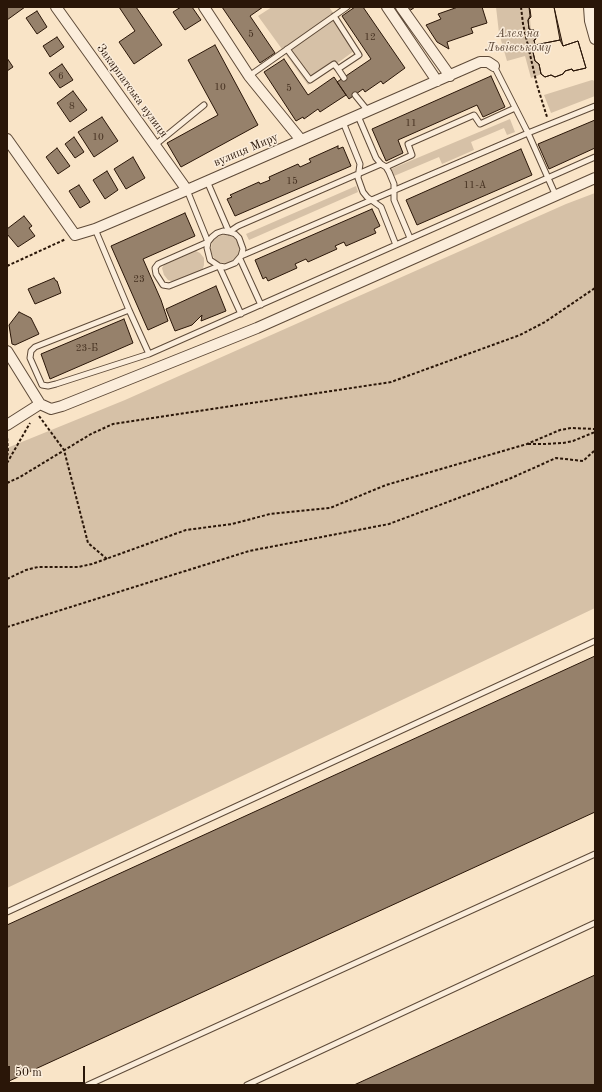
<!DOCTYPE html>
<html>
<head>
<meta charset="utf-8">
<style>
  body { margin:0 }
  #map { position:relative; width:602px; height:1092px; overflow:hidden; background:#f9e4c7; font-family:"Old Standard TT",serif }
  canvas { display:block }
  .frame { position:absolute; inset:0; border:8px solid #2a1608; pointer-events:none }
  .scale { position:absolute; left:8px; top:1066px; width:77px; height:18px; box-sizing:border-box; border:2px solid #2a1608; border-top:0; padding-left:5px; font-size:12px; line-height:14px; white-space:nowrap; color:#2a1608; -webkit-text-stroke:3px #fbeddb; paint-order:stroke }
</style>
</head>
<body>
<div id="map">
<canvas width="602" height="1092"></canvas>
<div class="frame"></div>
<div class="scale">50 m</div>
</div>
<script>
const ctx = document.querySelector('canvas').getContext('2d');
ctx.lineJoin = 'round';
function fill(path, color) {
  ctx.fillStyle = color;
  ctx.fill(path, 'evenodd');
}
function shape(rows) {
  const path = new Path2D();
  for (const r of rows) {
    if (r.length === 3) {
      path.moveTo(r[0] + r[2], r[1]);
      path.arc(r[0], r[1], r[2], 0, 2 * Math.PI);
      continue;
    }
    path.moveTo(r[0], r[1]);
    for (let i = 2; i < r.length; i += 2) path.lineTo(r[i], r[i + 1]);
  }
  return path;
}
function strokePath(path, color, width, dash) {
  ctx.strokeStyle = color;
  ctx.lineWidth = width;
  ctx.lineCap = dash ? 'butt' : 'round';
  ctx.setLineDash(dash || []);
  ctx.stroke(path);
}
function drawText(font, color, halo, rows, align = 'center') {
  ctx.font = font + ' "Old Standard TT",serif';
  ctx.lineWidth = 3;
  ctx.setLineDash([]);
  ctx.textBaseline = 'middle';
  ctx.strokeStyle = halo;
  ctx.fillStyle = color;
  for (const [text, x, y, turn = 0] of rows) {
    ctx.save();
    ctx.translate(x, y);
    ctx.rotate((+turn || 0) * Math.PI / 180);
    ctx.textAlign = isNaN(turn) ? turn : align;
    if (halo) ctx.strokeText(text, 0, 0);
    ctx.fillText(text, 0, 0);
    ctx.restore();
  }
}
const green = shape([
  [272,7,329,7,358,48,308,85,258,16],
  [496,7,529,7,531,30,536,39,534,40,536,49,533,52,535,61,539,64,542,74,531,78,525,56,507,61,499,33],
  [592,80,595,81,595,96,551,113,544,95],
  [510,119,515,132,507,135,504,128,471,142,474,150,442,164,439,157,394,176,391,169],
  [356,186,358,192,249,240,246,234],
  [595,193,595,608,7,888,7,448,125,400,566,204],
  [225,249,14],
  [194,250,200,253,204,258,204,265,202,271,174,282,168,280,164,275,162,268,165,263]
]);
const building = shape([
  [7,7,25,7,7,20,7,7],
  [119,7,136,7,162,45,134,64,119,42,135,31,119,7],
  [181,7,192,7,201,20,185,30,173,12,181,7],
  [222,7,263,7,250,16,275,53,260,63,222,7],
  [355,7,363,7,405,68,383,84,381,81,365,92,363,89,349,99,337,82,371,59,342,16,355,7],
  [404,7,415,7,408,12,404,7],
  [458,7,482,7,487,23,471,28,473,33,447,42,449,49,437,42,426,25,441,19,438,14,458,7],
  [528,7,554,7,563,46,578,41,586,68,573,71,572,69,565,71,563,74,555,77,551,75,545,77,541,74,539,64,535,61,533,52,536,49,534,40,536,39,534,30,529,29,528,20,531,17,530,9,528,7],
  [529,7,554,7,560,40,535,45,534,40,536,39,531,30,529,29,528,20,530,16,529,7],
  [37,11,47,27,37,34,26,18,37,11],
  [57,37,64,47,50,57,43,46,57,37],
  [560,40,563,46,578,41,586,68,573,71,572,69,565,71,563,74,555,77,551,75,545,77,541,74,539,64,535,61,533,52,536,49,535,45,560,40],
  [215,45,258,125,181,167,167,143,218,115,188,60,215,45],
  [7,58,13,67,7,71,7,58],
  [284,59,308,95,334,77,346,95,320,112,318,109,304,119,303,117,296,121,264,72,284,59],
  [62,64,73,80,60,88,49,73,62,64],
  [491,76,505,107,483,117,477,105,398,140,403,153,386,161,372,129,491,76],
  [73,91,87,110,70,122,57,103,73,91],
  [102,117,118,141,94,157,78,132,102,117],
  [595,120,595,148,549,169,538,144,595,120],
  [74,137,84,152,75,158,65,144,74,137],
  [338,146,338,149,343,147,351,166,235,216,227,199,232,197,230,195,259,182,260,184,270,180,269,177,298,164,300,167,311,162,309,159,338,146],
  [57,148,70,166,58,174,46,157,57,148],
  [521,149,532,175,417,225,406,200,521,149],
  [133,157,145,178,126,189,114,169,133,157],
  [107,171,118,190,105,199,93,180,107,171],
  [79,185,90,202,80,208,69,191,79,185],
  [372,209,380,226,374,229,376,233,346,246,344,242,335,246,337,249,308,262,306,259,295,264,297,268,268,281,266,277,263,279,255,260,372,209],
  [185,213,195,236,143,259,161,300,168,321,148,330,111,246,185,213],
  [24,216,32,226,29,228,35,236,18,247,7,234,7,229,24,216],
  [54,278,56,281,57,281,61,293,35,304,28,289,54,278],
  [216,286,226,311,201,321,202,315,192,325,175,331,166,309,216,286],
  [19,312,31,318,39,334,15,345,12,344,9,325,19,312],
  [124,319,133,343,50,379,41,354,124,319],
  [595,656,595,812,7,1082,7,925,595,656],
  [595,975,595,1085,354,1085,595,975]
]);
const path = shape([
  [521,7,523,24,537,85,547,117],
  [7,266,66,239],
  [39,416,64,450,88,543,107,559],
  [528,444,544,444,563,443,573,441,595,432],
  [7,456,8,453,7,435],
  [7,463,30,423],
  [7,483,20,477,91,434,113,424,391,382,520,335,545,322,595,288],
  [7,579,26,570,38,567,78,567,92,564,186,530,232,524,270,514,330,508,386,485,527,444,560,430,571,428,595,429],
  [7,627,249,551,389,524,509,479,556,458,583,461,595,450]
]);
const lane = shape([
  [287,49,310,80,334,64,338,69,359,55,334,16],
  [338,69,344,78],
  [249,76,347,7],
  [355,95,368,111],
  [358,116,376,158,381,164,386,167,389,172,394,184,394,200,410,238],
  [343,122,360,164,358,178,363,192,367,197,381,207,396,245],
  [155,145,204,105],
  [386,167,412,155,408,144,474,115,480,124,515,108],
  [207,181,229,232,238,226,381,164],
  [187,190,208,242,207,248,210,260,219,266,225,267,235,263,241,256,243,249,239,238,235,234,229,232,223,231,217,233,212,237,208,242,158,264,155,268,156,274,163,285,169,286,219,266,241,314],
  [556,196,528,133,595,106],
  [95,229,129,310,149,354],
  [241,256,528,133,494,66],
  [240,259,261,305],
  [129,310,35,347,31,351,30,358,42,385,48,386,56,384,149,354,595,157],
  [7,912,595,641],
  [88,1085,595,854],
  [247,1085,595,923]
]);
const street = shape([
  [56,7,187,190],
  [204,7,249,76,301,140],
  [387,7,437,81],
  [401,7,450,76],
  [589,7,590,21,595,39],
  [7,139,75,235,95,229,187,190,480,62,488,62,494,66],
  [7,351,40,404,51,409,62,406,257,328,595,178],
  [7,425,40,404]
]);
const numberNames = [
  ["5",251,34],
  ["12",370,37],
  ["6",61,76],
  ["10",220,87],
  ["5",289,88],
  ["8",72,106],
  ["11",411,123],
  ["10",98,137],
  ["15",292,181],
  ["11-А",475,185],
  ["23",139,279],
  ["23-Б",87,348]
];
const parkNames = [
  ["Алея на",518,34],
  ["Львівському",518,48]
];
const streetNames = [
  ["Закарпатська вулиця",132,91,54],
  ["вулиця Миру",246,150,-23]
];
fill(green, '#d6c1a7');
fill(building, '#96816b');
strokePath(building, '#2a1608', 1);
strokePath(lane, '#5e4a38', 7);
strokePath(street, '#5e4a38', 12);
strokePath(path, '#2a1608', 2, [3, 2]);
strokePath(lane, '#fbeddb', 5);
strokePath(street, '#fbeddb', 10);
drawText('10px', '#453121', null, numberNames);
drawText('italic 12px', '#5e4938', '#fbeddb', parkNames);
drawText('12px', '#2a1608', '#fbeddb', streetNames);
</script>
</body>
</html>
